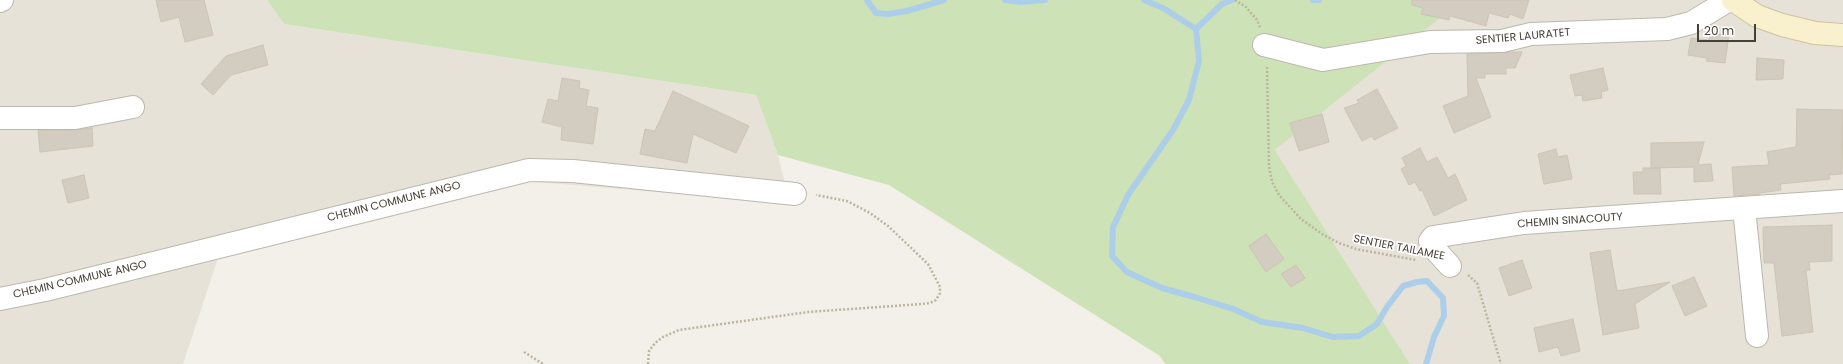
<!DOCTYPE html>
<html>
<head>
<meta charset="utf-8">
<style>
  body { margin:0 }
  #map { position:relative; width:1843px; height:364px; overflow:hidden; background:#f3f0e9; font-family:Poppins,sans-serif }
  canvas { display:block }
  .scale { position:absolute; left:1697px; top:24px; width:59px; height:18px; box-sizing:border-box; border:2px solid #464138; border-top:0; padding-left:5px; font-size:12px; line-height:14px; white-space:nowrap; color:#464138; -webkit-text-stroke:3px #fff; paint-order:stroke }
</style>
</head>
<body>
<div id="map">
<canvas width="1843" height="364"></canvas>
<div class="scale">20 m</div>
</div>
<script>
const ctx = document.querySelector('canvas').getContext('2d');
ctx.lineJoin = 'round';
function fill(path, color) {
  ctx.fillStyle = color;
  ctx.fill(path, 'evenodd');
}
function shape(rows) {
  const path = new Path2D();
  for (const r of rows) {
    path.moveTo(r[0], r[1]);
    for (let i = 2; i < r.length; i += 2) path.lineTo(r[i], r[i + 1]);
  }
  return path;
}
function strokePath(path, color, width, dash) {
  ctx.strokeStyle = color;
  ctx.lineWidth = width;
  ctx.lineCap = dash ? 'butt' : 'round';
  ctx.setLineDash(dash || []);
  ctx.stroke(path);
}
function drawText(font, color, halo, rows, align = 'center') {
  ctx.font = font + ' Poppins,sans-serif';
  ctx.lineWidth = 3.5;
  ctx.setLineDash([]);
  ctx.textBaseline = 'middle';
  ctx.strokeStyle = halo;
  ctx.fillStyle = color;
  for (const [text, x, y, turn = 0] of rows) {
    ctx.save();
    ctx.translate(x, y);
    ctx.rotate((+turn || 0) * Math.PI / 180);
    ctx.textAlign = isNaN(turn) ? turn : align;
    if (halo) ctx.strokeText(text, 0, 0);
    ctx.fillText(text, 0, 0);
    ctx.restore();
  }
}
const residential = shape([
  [0,0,267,0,284,24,756,95,778,155,790,203,525,181,221,249,183,364,0,364],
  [1463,0,1843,0,1843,364,1410,364,1275,150]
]);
const green = shape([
  [267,0,1463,0,1275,150,1410,364,1165,364,1160,356,889,185,778,155,756,95,284,24]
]);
const stream = shape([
  [867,0,876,13,888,14,907,11,944,0],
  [1005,0,1021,2,1045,0],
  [1144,0,1163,8,1196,29,1199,61,1189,100,1173,130,1128,195,1113,227,1112,256,1127,272,1162,288,1198,298,1233,309,1262,322,1303,328,1333,337,1359,336,1377,324,1387,307,1403,286,1417,282,1427,281,1443,298,1444,316,1434,337,1426,364],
  [1313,0,1319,0],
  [1196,29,1222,4,1232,0]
]);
const building = shape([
  [156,0,204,0,213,35,185,42,179,17,161,22,156,0],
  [1412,0,1529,0,1523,19,1510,14,1508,18,1489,13,1486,26,1450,16,1449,20,1421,14,1423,8,1412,5,1412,0],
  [1710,33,1729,35,1725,63,1706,61,1707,58,1688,55,1691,38,1709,40,1710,33],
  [263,45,268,65,231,75,213,95,201,84,226,56,263,45],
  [1509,52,1522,52,1515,68,1506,68,1506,74,1485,74,1485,78,1476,78,1491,117,1454,133,1443,106,1468,96,1467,54,1509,52],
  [1757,58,1784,60,1783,79,1756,80,1757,58],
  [1603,68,1608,90,1601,92,1602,98,1583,101,1582,95,1575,96,1570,75,1603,68],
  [562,78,580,81,579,88,589,90,586,106,598,108,593,144,561,140,562,127,542,122,548,99,558,101,562,78],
  [1377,89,1398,128,1374,140,1372,136,1362,141,1344,108,1359,103,1357,100,1377,89],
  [673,91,749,126,736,153,693,134,687,163,640,154,645,129,655,131,673,91],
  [1797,109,1843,110,1842,174,1829,175,1830,179,1780,184,1781,190,1760,193,1760,194,1734,196,1732,167,1769,165,1767,152,1796,147,1797,109],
  [1322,114,1329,142,1299,151,1290,123,1322,114],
  [92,128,93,146,40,152,38,130,75,130,92,128],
  [1704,142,1698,165,1711,164,1713,181,1694,182,1694,167,1651,168,1651,143,1704,142],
  [1420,148,1427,162,1437,157,1448,178,1455,174,1467,200,1434,216,1422,190,1420,191,1415,182,1409,185,1401,169,1406,166,1402,158,1420,148],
  [1556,149,1558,157,1567,155,1572,179,1544,184,1538,154,1556,149],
  [1643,168,1660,168,1661,194,1634,194,1633,172,1643,172,1643,168],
  [84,175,89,198,68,203,62,180,84,175],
  [1832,225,1832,261,1809,262,1810,270,1806,271,1813,332,1782,336,1774,263,1764,263,1763,227,1832,225],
  [1266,234,1284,259,1266,272,1249,246,1266,234],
  [1610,250,1617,291,1670,282,1635,304,1639,328,1603,335,1590,253,1610,250],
  [1522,260,1532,288,1509,296,1499,268,1522,260],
  [1296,265,1305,278,1291,287,1281,274,1296,265],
  [1694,277,1707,306,1685,316,1672,286,1694,277],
  [1573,319,1580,351,1561,356,1558,347,1539,352,1534,328,1573,319]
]);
const path = shape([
  [1235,0,1246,7,1257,20,1260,27],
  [1267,67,1269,166,1272,182,1279,195,1301,219,1322,234,1339,243,1356,249,1416,260],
  [1468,275,1477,283,1501,364],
  [524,352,543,364],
  [648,364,649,351,655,343,663,337,679,330,808,312,922,304,930,303,936,300,940,293,940,287,928,264,888,226,870,213,847,201,816,195]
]);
const street = shape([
  [0,1,2,0],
  [1264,45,1323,60,1430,42,1502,41,1531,34,1667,29,1691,23,1729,0],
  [0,118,75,118,133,107],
  [1744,208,1757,336],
  [1450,266,1431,245,1430,241,1433,237,1524,223,1843,201],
  [0,299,45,290,529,170,573,171,795,194]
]);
const secondary = shape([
  [1733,0,1757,16,1782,25,1815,33,1843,35]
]);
const streetNames = [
  ["SENTIER LAURATET",1523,37,-5],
  ["CHEMIN COMMUNE ANGO",394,202,-14],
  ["CHEMIN SINACOUTY",1570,221,-4],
  ["SENTIER TAILAMEE",1399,248,11],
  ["CHEMIN COMMUNE ANGO",80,280,-13]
];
fill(residential, '#e6e2d8');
fill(green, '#cde2b7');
strokePath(stream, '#adcee8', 6);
fill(building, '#d3ccc0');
strokePath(building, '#cdc4b4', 1);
strokePath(street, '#bdb8ad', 24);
strokePath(secondary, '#cdc39e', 24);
strokePath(path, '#bdb4a0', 2.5, [2, 2]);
strokePath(street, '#fff', 22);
strokePath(secondary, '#f9f0ce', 22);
drawText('11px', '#464138', '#fff', streetNames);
</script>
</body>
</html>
